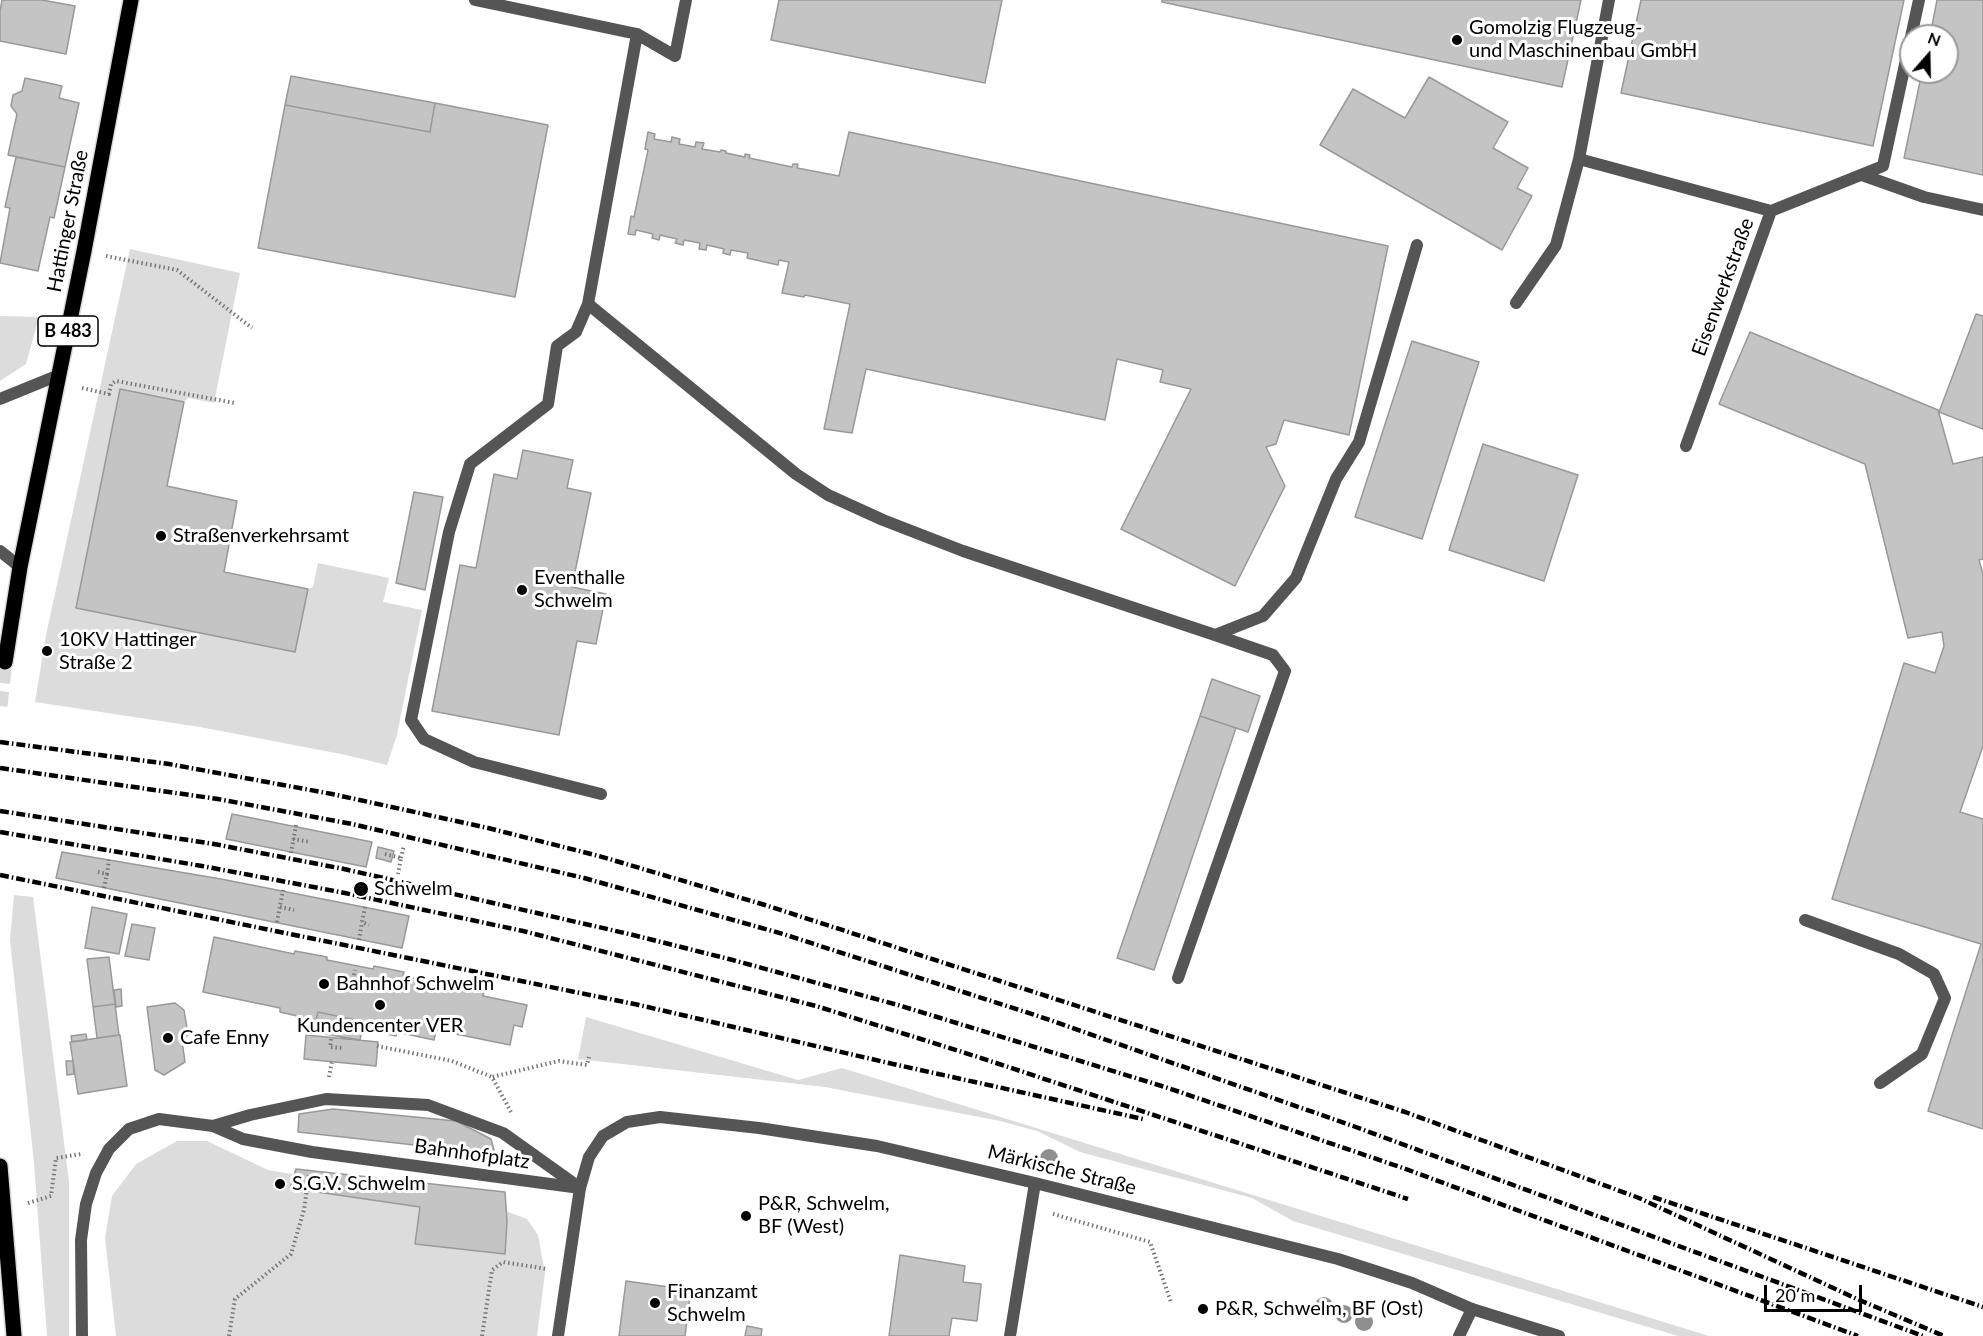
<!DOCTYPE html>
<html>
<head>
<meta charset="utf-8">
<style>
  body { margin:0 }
  #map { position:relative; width:1983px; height:1336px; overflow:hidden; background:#fff; font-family:Lato,sans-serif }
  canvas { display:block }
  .north { position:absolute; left:1899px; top:24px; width:60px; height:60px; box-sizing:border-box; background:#fff; border:2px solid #999; border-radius:50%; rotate:20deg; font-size:16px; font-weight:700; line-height:24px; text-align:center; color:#000 }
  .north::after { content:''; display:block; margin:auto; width:21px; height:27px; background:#000; clip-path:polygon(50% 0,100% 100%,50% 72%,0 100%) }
  .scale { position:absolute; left:1764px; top:1285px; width:98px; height:27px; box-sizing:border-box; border:3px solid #000; border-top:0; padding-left:8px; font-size:18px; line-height:21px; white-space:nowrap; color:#000; -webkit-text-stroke:4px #fff; paint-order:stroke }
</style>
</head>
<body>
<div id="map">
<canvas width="1983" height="1336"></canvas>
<div class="north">N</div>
<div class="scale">20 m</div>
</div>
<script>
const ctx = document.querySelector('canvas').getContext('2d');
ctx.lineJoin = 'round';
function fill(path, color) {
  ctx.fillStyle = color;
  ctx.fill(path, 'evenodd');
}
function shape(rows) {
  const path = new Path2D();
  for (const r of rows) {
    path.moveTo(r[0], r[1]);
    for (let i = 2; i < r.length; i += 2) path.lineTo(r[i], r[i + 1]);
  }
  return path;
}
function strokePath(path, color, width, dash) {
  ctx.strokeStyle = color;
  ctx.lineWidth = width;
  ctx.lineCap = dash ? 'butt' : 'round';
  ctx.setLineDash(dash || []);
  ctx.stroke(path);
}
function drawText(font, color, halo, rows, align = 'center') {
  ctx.font = font + ' Lato,sans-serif';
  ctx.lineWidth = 6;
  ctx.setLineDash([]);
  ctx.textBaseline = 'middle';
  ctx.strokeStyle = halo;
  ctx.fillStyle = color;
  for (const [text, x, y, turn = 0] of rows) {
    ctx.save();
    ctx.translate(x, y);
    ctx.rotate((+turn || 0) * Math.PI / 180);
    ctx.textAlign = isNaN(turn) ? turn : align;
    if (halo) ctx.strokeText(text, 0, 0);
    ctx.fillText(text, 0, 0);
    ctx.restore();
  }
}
const green = shape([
  [130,249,240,273,214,403,188,398,184,402,121,389,76,608,295,652,308,589,313,587,318,563,389,578,383,602,422,610,397,735,387,765,346,755,200,727,35,702,46,635],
  [0,316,39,317,26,364,0,381],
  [14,895,33,897,69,1182,69,1336,47,1336,34,1163,10,940],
  [586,1017,798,1080,842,1068,1709,1336,1678,1336,1293,1221,1252,1198,1080,1152,1037,1131,1000,1121,825,1087,578,1059],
  [177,1141,207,1141,268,1170,503,1210,527,1219,538,1235,545,1273,537,1336,116,1336,105,1238,112,1196,136,1164]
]);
const building = shape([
  [2,0,42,0,75,6,66,54,0,41,0,11,2,0],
  [779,0,1002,0,985,83,771,40,779,0],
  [1162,0,1581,0,1562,87,1162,2,1162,0],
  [1641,0,1904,0,1873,146,1621,93,1641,0],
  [1937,0,1983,0,1983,175,1904,158,1922,72,1947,72,1947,36,1930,36,1937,0],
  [291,76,435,103,430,132,285,105,291,76],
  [1429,77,1508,122,1493,148,1528,168,1517,188,1532,196,1502,250,1320,145,1353,89,1405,118,1429,77],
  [25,78,62,86,59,98,79,103,65,167,8,155,17,114,11,106,13,95,22,91,25,78],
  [435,103,548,125,515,297,258,248,285,105,430,132,435,103],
  [648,132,655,134,654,139,671,142,672,137,680,139,679,144,695,147,696,142,704,143,702,149,720,152,721,150,726,151,726,153,745,157,745,154,750,155,749,158,792,167,793,164,798,164,797,168,839,176,849,132,1388,246,1349,435,1284,420,1276,444,1266,447,1285,486,1235,586,1121,529,1191,389,1160,382,1163,370,1117,359,1105,420,866,369,852,433,824,429,850,304,805,295,804,297,782,293,789,262,779,260,778,265,747,258,748,253,731,250,730,255,723,253,724,249,707,245,706,250,699,249,700,243,684,240,683,245,675,243,677,239,660,235,659,240,652,238,653,234,636,230,635,235,628,234,631,216,634,217,648,150,645,149,648,132],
  [16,157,65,167,54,218,50,217,38,271,0,263,10,208,5,207,16,157],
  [1976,314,1983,316,1983,429,1939,412,1976,314],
  [1750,332,1938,410,1953,464,1983,457,1983,559,1979,560,1983,574,1983,746,1960,812,1983,819,1983,1129,1928,1111,1981,944,1832,899,1904,663,1935,673,1944,646,1942,632,1908,638,1865,464,1719,404,1750,332],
  [1412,341,1479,362,1422,539,1355,517,1412,341],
  [120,389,184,402,167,486,237,501,224,572,308,589,295,652,76,608,120,389],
  [1483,444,1578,475,1544,581,1449,550,1483,444],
  [523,450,573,460,567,488,591,493,572,587,606,594,596,644,577,641,559,735,432,711,460,565,476,568,494,474,517,479,523,450],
  [414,492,443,497,425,590,396,583,414,492],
  [1212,679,1260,696,1248,732,1200,716,1212,679],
  [1200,716,1236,728,1154,970,1117,958,1200,716],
  [232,814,372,842,366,867,226,839,232,814],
  [378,847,394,851,391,862,376,858,378,847],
  [62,852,221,879,409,916,402,948,56,878,62,852],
  [92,907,127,914,119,954,85,948,92,907],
  [132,924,155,928,149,960,125,956,132,924],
  [214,937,294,954,295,951,327,957,327,960,373,969,374,966,404,972,403,976,484,992,483,996,527,1005,522,1027,514,1025,510,1045,436,1030,434,1040,397,1032,396,1036,358,1028,360,1021,318,1012,316,1020,310,1019,280,1012,280,1008,203,992,214,937],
  [109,957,115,1004,93,1007,87,959,109,957],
  [121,989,122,1006,116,1007,114,990,121,989],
  [175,1003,184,1010,188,1034,182,1041,185,1062,164,1075,155,1070,147,1007,175,1003],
  [115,1004,119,1035,97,1038,93,1007,115,1004],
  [318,1012,360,1021,358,1028,362,1029,360,1040,308,1031,310,1019,316,1020,318,1012],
  [86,1034,87,1040,72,1042,71,1036,86,1034],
  [120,1035,127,1086,78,1094,70,1042,120,1035],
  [306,1035,378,1042,376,1066,304,1059,306,1035],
  [66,1061,73,1061,74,1074,67,1075,66,1061],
  [333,1109,456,1121,491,1139,495,1154,298,1132,299,1114,333,1109],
  [296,1169,505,1192,507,1221,505,1254,415,1244,420,1207,290,1188,296,1169],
  [900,1255,965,1266,963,1282,981,1284,981,1286,977,1321,952,1318,949,1336,889,1336,900,1255],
  [626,1281,691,1290,685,1336,619,1336,626,1281],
  [747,1326,762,1329,761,1336,745,1336,747,1326]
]);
const primaryTunnel = shape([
  [0,706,5,662]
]);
const path = shape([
  [106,256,177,270,252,328],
  [82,388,109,394,111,384,116,381,235,403],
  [293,839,310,842],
  [291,853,296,825],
  [385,854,401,858,398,874],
  [401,858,404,845],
  [98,872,107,874,109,860],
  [104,888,107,874],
  [280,907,294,910],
  [365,907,362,922,369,925],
  [277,922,283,890],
  [359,940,362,922],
  [344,988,351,990,355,970],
  [377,1046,452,1061,492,1077],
  [329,1077,332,1061],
  [511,1112,492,1077,559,1061,587,1065,589,1057],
  [28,1203,51,1196,56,1158,81,1154],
  [1053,1214,1150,1242,1171,1302],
  [229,1336,235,1299,291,1254,304,1210,309,1174],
  [482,1336,492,1270,503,1262,547,1269]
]);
const service = shape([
  [475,0,637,34,675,56,686,0],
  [1579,159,1771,211],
  [1862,175,1924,197,1983,210],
  [1516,303,1556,245,1579,159,1609,0],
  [588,304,796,474,828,495,883,520,963,551,1215,635,1263,616,1296,578,1336,479,1359,442,1417,245],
  [0,399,59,375],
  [1686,446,1771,211,1883,166,1919,0],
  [0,551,20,567],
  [601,794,474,762,424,739,411,720,449,532,470,464,548,404,557,346,576,332,588,304,637,34],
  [1805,920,1899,954,1934,974,1945,998,1922,1054,1880,1083],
  [1178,978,1285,671,1273,655,1215,635],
  [82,1336,81,1240,86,1204,96,1173,109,1149,129,1129,159,1119,213,1126,250,1115,326,1099,428,1105,503,1133,580,1188],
  [1459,1336,1472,1309]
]);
const minor = shape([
  [213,1126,243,1139,312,1152,580,1188],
  [558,1336,580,1188,589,1157,603,1136,627,1122,660,1117,759,1128,877,1146,1035,1183,1338,1259,1412,1283,1472,1309,1559,1336],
  [1010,1336,1035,1183]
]);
const primary = shape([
  [5,662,20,567,84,251,131,0],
  [0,1166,14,1336]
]);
const rail = shape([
  [0,742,169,764,332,794,488,828,599,856,765,905,1405,1112,1484,1141,1639,1198,1857,1299,1944,1336],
  [0,768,218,799,352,824,584,878,783,934,1041,1017,1353,1126,1923,1336],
  [0,811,214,844,344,869,629,934,729,959,898,1005,1165,1087,1403,1168,1858,1336],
  [0,832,202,866,340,892,523,931,816,1006,978,1057,1408,1199],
  [0,875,639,1005,893,1064,1143,1119],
  [1653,1197,1983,1307]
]);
const pathBridge = shape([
  [331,1039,330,1047,342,1048]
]);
const trees = [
  [1049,1158],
  [1324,1306],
  [1344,1314],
  [1364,1322]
];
const markers = [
  [1457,40,6,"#000"],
  [161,536,6,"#000"],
  [522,590,6,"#000"],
  [47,651,6,"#000"],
  [361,889,8,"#000"],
  [324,984,6,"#000"],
  [380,1005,6,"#000"],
  [168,1038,6,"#000"],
  [280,1184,6,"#000"],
  [746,1216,6,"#000"],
  [655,1303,6,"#000"],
  [1203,1309,6,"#000"]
];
const shields = [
  [68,331,60]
];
const shieldNames = [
  ["B 483",68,331]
];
const poiNames = [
  ["Gomolzig Flugzeug-",1469,28],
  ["und Maschinenbau GmbH",1469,51],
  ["Straßenverkehrsamt",173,536],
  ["Eventhalle",534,578],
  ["Schwelm",534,601],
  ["10KV Hattinger",59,640],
  ["Straße 2",59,663],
  ["Schwelm",374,889],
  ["Bahnhof Schwelm",336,984],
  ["Kundencenter VER",380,1026,"center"],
  ["Cafe Enny",180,1038],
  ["S.G.V. Schwelm",292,1184],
  ["P&R, Schwelm,",758,1204],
  ["BF (West)",758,1227],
  ["Finanzamt",667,1292],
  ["Schwelm",667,1315],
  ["P&R, Schwelm, BF (Ost)",1215,1309]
];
const streetNames = [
  ["Hattinger Straße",68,221,-79],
  ["Eisenwerkstraße",1723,287,-70],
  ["Bahnhofplatz",472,1154,8],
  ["Märkische Straße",1062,1170,14]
];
fill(green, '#dcdcdc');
fill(building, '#c4c4c4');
strokePath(building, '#999', 1.5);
strokePath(primaryTunnel, '#d9d9d9', 15, [15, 8]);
strokePath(primary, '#dbdbdb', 18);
strokePath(path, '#777', 4, [1.5, 3]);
strokePath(service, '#555', 12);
strokePath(minor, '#555', 12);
strokePath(primary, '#000', 15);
strokePath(rail, '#000', 4.5, [9, 3, 1.5, 3]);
strokePath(pathBridge, '#777', 4, [1.5, 3]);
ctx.fillStyle = '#8f8f8f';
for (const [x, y] of trees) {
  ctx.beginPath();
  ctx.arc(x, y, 9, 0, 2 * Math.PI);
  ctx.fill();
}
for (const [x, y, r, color] of markers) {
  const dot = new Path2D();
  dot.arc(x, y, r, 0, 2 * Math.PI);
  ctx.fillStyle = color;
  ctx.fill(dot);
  strokePath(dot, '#fff', 2);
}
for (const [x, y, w] of shields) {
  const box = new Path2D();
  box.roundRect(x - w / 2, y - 15, w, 30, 4.5);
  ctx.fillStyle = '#fff';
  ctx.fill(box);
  strokePath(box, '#000', 1.5);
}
drawText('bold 18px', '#000', null, shieldNames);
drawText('20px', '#000', '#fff', poiNames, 'left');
drawText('20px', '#000', '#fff', streetNames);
</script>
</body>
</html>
